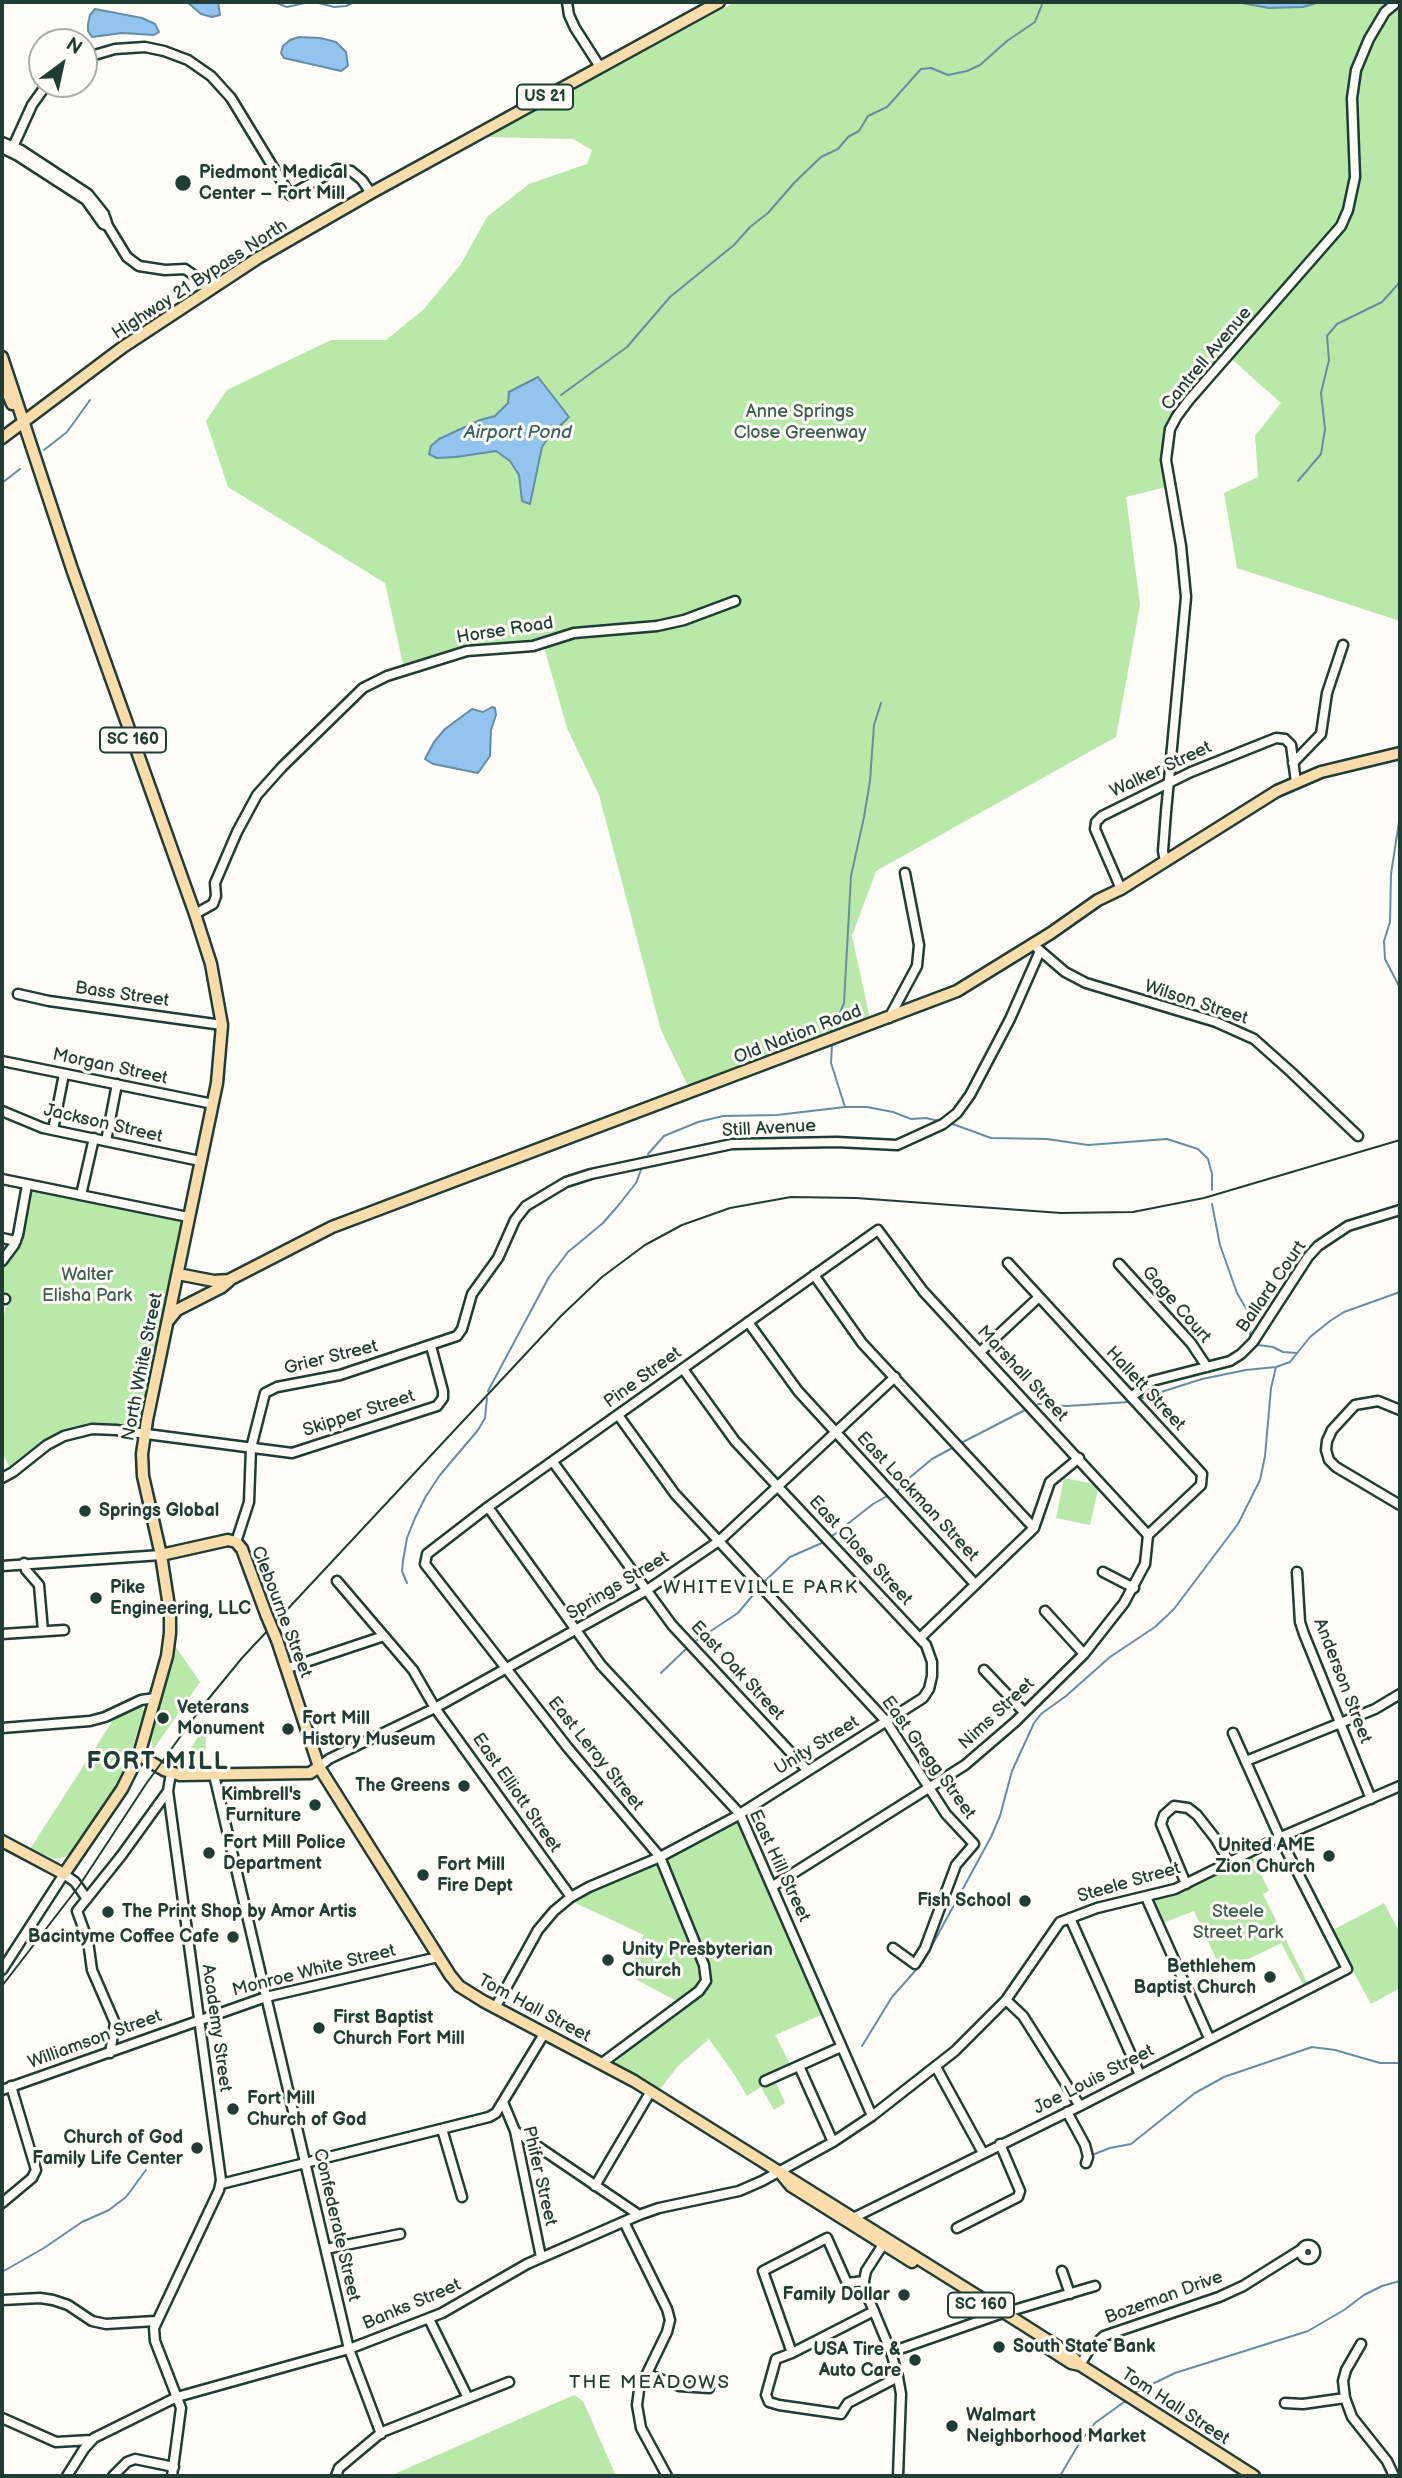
<!DOCTYPE html>
<html>
<head>
<meta charset="utf-8">
<style>
  body { margin:0 }
  #map { position:relative; width:1402px; height:2478px; overflow:hidden; background:#fdfcf7; font-family:"Balsamiq Sans",sans-serif }
  canvas { display:block }
  .frame { position:absolute; inset:0; border:4px solid #1f3d34; pointer-events:none }
  .north { position:absolute; left:28px; top:28px; width:70px; height:70px; box-sizing:border-box; background:#fdfcf7; border:2px solid #a4b0a9; border-radius:50%; rotate:33deg; font-size:19px; font-weight:700; line-height:28px; text-align:center; color:#1f3d34 }
  .north::after { content:''; display:block; margin:auto; width:24px; height:32px; background:#1f3d34; clip-path:polygon(50% 0,100% 100%,50% 72%,0 100%) }
</style>
</head>
<body>
<div id="map">
<canvas width="1402" height="2478"></canvas>
<div class="frame"></div>
<div class="north">N</div>
</div>
<script>
const ctx = document.querySelector('canvas').getContext('2d');
ctx.lineJoin = 'round';
function fill(path, color) {
  ctx.fillStyle = color;
  ctx.fill(path, 'evenodd');
}
function shape(rows) {
  const path = new Path2D();
  for (const r of rows) {
    if (r.length === 3) {
      path.moveTo(r[0] + r[2], r[1]);
      path.arc(r[0], r[1], r[2], 0, 2 * Math.PI);
      continue;
    }
    path.moveTo(r[0], r[1]);
    for (let i = 2; i < r.length; i += 2) path.lineTo(r[i], r[i + 1]);
  }
  return path;
}
function strokePath(path, color, width, dash) {
  ctx.strokeStyle = color;
  ctx.lineWidth = width;
  ctx.lineCap = dash ? 'butt' : 'round';
  ctx.setLineDash(dash || []);
  ctx.stroke(path);
}
function drawText(font, color, halo, rows, align = 'center') {
  ctx.font = font + ' "Balsamiq Sans",sans-serif';
  ctx.lineWidth = 6;
  ctx.setLineDash([]);
  ctx.textBaseline = 'middle';
  ctx.strokeStyle = halo;
  ctx.fillStyle = color;
  for (const [text, x, y, turn = 0] of rows) {
    ctx.save();
    ctx.translate(x, y);
    ctx.rotate((+turn || 0) * Math.PI / 180);
    ctx.textAlign = isNaN(turn) ? turn : align;
    if (halo) ctx.strokeText(text, 0, 0);
    ctx.fillText(text, 0, 0);
    ctx.restore();
  }
}
const green = shape([
  [735,2,1400,2,1400,621,1237,568,1224,493,1258,477,1255,436,1281,403,1228,356,1189,400,1167,442,1170,486,1126,497,1140,605,1116,737,876,871,852,936,870,1019,689,1088,661,1030,599,795,567,728,542,640,467,646,403,664,385,583,228,487,206,421,227,390,331,340,386,340,423,310,461,264,487,217,529,184,587,164,592,150,573,139,487,137],
  [38,1189,182,1221,139,1427,65,1435,12,1472,2,1453,2,1324,8,1297,2,1295,2,1266,17,1247,30,1192],
  [1064,1478,1099,1485,1090,1525,1056,1518],
  [175,1646,200,1682,153,1750,151,1740],
  [136,1705,141,1705,144,1711,123,1779,76,1848,65,1857,55,1859,30,1849,115,1717],
  [206,1724,205,1769,188,1768,189,1765,183,1761],
  [739,1815,826,2013,775,2035,792,2068,773,2076,785,2103,774,2110,761,2087,747,2096,734,2074,709,2039,678,2066,657,2093,611,2067,625,2053,626,2047,682,2004,628,1975,644,1935,569,1900],
  [1251,1854,1269,1891,1263,1894,1309,1986,1305,1988,1281,1943,1222,1972,1194,1911,1160,1924,1149,1899],
  [1384,1903,1400,1933,1400,1988,1371,2004,1331,1931],
  [574,2395,583,2401,616,2476,390,2476]
]);
const water = shape([
  [187,2,218,2,220,15,212,17,201,14,187,2],
  [1236,2,1320,2,1303,7,1269,8,1236,2],
  [95,9,142,18,155,24,159,32,154,35,122,33,92,37,88,31,88,24,90,15,95,9],
  [299,37,320,38,336,42,346,52,348,66,341,71,284,58,281,53,283,46,290,40,299,37],
  [538,377,569,417,549,437,542,447,530,504,522,501,519,475,510,461,496,451,456,457,437,458,429,454,431,446,439,439,480,420,495,416,508,403,509,392,538,377],
  [492,707,495,708,496,715,491,730,490,756,478,773,433,764,425,759,434,742,445,729,472,709,483,712,492,707]
]);
const stream = shape([
  [274,2,287,7,309,2],
  [315,2,334,7,346,6,354,2],
  [561,395,627,347,670,297,734,245,750,227,768,213,795,182,821,157,838,149,848,137,859,131,868,116,887,107,921,69,931,68,948,75,967,71,980,65,1007,41,1035,22,1043,2],
  [44,450,67,432,90,400],
  [1298,481,1321,454,1325,429,1321,393,1329,360,1327,336,1337,324,1382,302,1400,282],
  [2,483,20,469],
  [1399,794,1399,822,1391,874,1390,922,1384,941,1385,959,1400,988],
  [830,1033,835,1025,844,1003,851,876,864,817,870,781,874,725,881,703],
  [832,1044,831,1063,845,1107],
  [950,1123,991,1138,1047,1139,1088,1145,1167,1139,1198,1149,1208,1159,1212,1174,1212,1190],
  [648,1154,664,1136,698,1122,723,1116,777,1115,845,1107,867,1107,893,1112,911,1119,926,1118,939,1121],
  [1212,1204,1220,1245,1237,1293,1251,1317,1250,1336],
  [1258,1345,1273,1347,1283,1352,1297,1353],
  [488,1391,549,1277,568,1252,603,1223,617,1207,636,1183,641,1170],
  [1139,1399,1202,1379,1246,1370,1276,1367,1290,1362,1310,1337,1330,1321,1344,1312,1400,1292],
  [1038,1404,1067,1406,1129,1402],
  [961,1443,1027,1409],
  [898,1490,902,1484,932,1459,954,1447],
  [831,1537,873,1504,889,1495],
  [407,1583,402,1571,403,1561,407,1538,415,1518,426,1496,440,1475,478,1430,485,1418,487,1398],
  [763,1583,790,1557,824,1542],
  [694,1642,738,1613,758,1589],
  [661,1673,687,1648],
  [862,2046,892,1997,923,1962,991,1837,1000,1816,1012,1771,1034,1723,1041,1714,1066,1696,1110,1657,1155,1627,1174,1609,1238,1524,1260,1480,1265,1456,1271,1388,1276,1367],
  [1092,2155,1110,2148,1131,2144,1195,2093,1224,2077,1312,2047,1335,2050,1380,2063,1400,2063],
  [2,2272,44,2248,82,2222,109,2210,126,2197,146,2170],
  [1136,2392,1175,2373,1308,2331,1344,2310,1364,2295,1382,2286,1400,2281],
  [1060,2476,1080,2442,1095,2423,1124,2402]
]);
const minor = shape([
  [567,2,569,15,575,28,600,67],
  [84,58,115,49,145,47,164,51,188,60,211,76,231,98,290,195,337,169,351,171,362,180,371,193],
  [2,142,21,150,88,194,104,214,108,226],
  [2,148,18,156,86,200,103,224,108,226,127,257,139,266,165,270,185,269,195,276,208,290],
  [12,149,32,105,47,84],
  [1293,763,1321,734,1327,693,1343,645],
  [1165,861,1163,851,1166,812,1186,597,1181,546,1166,460,1170,429,1177,416,1189,400,1341,226,1348,210,1355,177,1352,98,1356,70,1369,39,1385,12,1397,2],
  [1121,889,1095,829,1096,822,1102,816,1191,772,1276,738,1285,739,1291,745,1296,782],
  [195,914,213,904,216,896,215,883,237,832,257,795,282,767,363,688,387,676,467,651,533,646,574,633,657,626,684,620,735,601],
  [1037,948,1065,972,1086,983,1216,1022,1254,1039,1291,1072,1358,1136],
  [18,994,49,1001,222,1025],
  [889,1018,917,966,919,945,905,873],
  [2,1061,213,1104],
  [2,1111,43,1128,200,1161],
  [53,1130,64,1074],
  [106,1141,117,1084],
  [2,1179,188,1217],
  [81,1195,94,1138],
  [2,1238,16,1241],
  [2,1261,14,1245,18,1235,27,1185],
  [1008,1263,1202,1474,1201,1485,1148,1535],
  [1119,1264,1191,1343,1207,1367],
  [814,1275,862,1343,1034,1528],
  [2,1299,5,1299],
  [748,1322,798,1391,975,1584],
  [980,1352,1039,1297],
  [1131,1397,1152,1381,1230,1361,1241,1354,1253,1342,1308,1257,1318,1246,1348,1226,1400,1210],
  [1400,1410,1378,1401,1355,1405,1332,1430,1327,1441,1326,1450,1329,1460,1336,1467,1400,1505],
  [618,1415,675,1494,886,1721,946,1814,974,1844,956,1865,925,1948,915,1964,893,1948],
  [553,1462,672,1625,807,1770],
  [2,1478,13,1472,47,1445,64,1436,92,1429,116,1430,292,1453,437,1406,443,1398,443,1391,431,1346],
  [488,1507,601,1665,740,1814,872,2116],
  [236,1542,249,1502,251,1448,265,1393,277,1387,340,1375,457,1336,462,1329,472,1294,498,1258,515,1220,526,1206,566,1182,591,1174,732,1144,837,1142,897,1145,943,1124,957,1113,970,1095,1010,1019,1040,951],
  [24,1563,26,1570,39,1585,43,1631],
  [2,1566,161,1555],
  [1103,1572,1134,1588],
  [1297,1572,1300,1622,1304,1634,1371,1799],
  [337,1581,413,1670,435,1708,571,1897],
  [1045,1611,1084,1654],
  [2,1634,64,1630],
  [920,1638,1034,1528,1050,1482,1079,1458],
  [288,1668,384,1636],
  [984,1670,1024,1712],
  [2,1728,90,1721,105,1717,141,1700,155,1698],
  [1246,1761,1375,1709,1400,1694],
  [319,1767,329,1759,435,1708,647,1590,719,1541,895,1377],
  [171,1773,168,1791,221,2180,219,2190,154,2328,155,2341,181,2408,172,2476],
  [214,1775,349,2349,381,2434],
  [1186,1884,1161,1824,1164,1815,1174,1806,1188,1808,1197,1815,1215,1838,1230,1863],
  [773,1886,965,1765,1015,1722,1084,1654,1124,1603,1145,1564,1148,1535],
  [1146,1897,1209,2038],
  [1070,1918,1140,2075],
  [2,1970,64,1874,75,1882,87,1899],
  [1006,2000,1023,2016,1080,2106],
  [495,2008,538,1930,554,1911,571,1897,589,1887,660,1857,735,1817,923,1698,929,1689,932,1676,932,1662,926,1645,735,1441,683,1369],
  [110,2053,115,2023,92,1970,88,1941,77,1911,121,1856,168,1791],
  [602,2063,699,1991,706,1981,704,1965,660,1857,568,1748,425,1564,427,1554,488,1507,878,1230,923,1291,1148,1535],
  [799,2066,833,2142],
  [936,2067,983,2153],
  [765,2081,841,2047],
  [2,2090,266,1997,438,1957],
  [503,2102,515,2131,541,2257],
  [1067,2112,1085,2145,1088,2157,1086,2163],
  [442,2129,462,2197],
  [515,2131,639,2215],
  [221,2184,489,2117,496,2113,544,2034],
  [595,2186,651,2091],
  [2,2203,32,2178,36,2170,11,2086],
  [855,2217,1080,2106,1347,1969,1280,1838,1233,1733],
  [624,2222,667,2309,670,2320,667,2332,639,2390,637,2405,641,2428,667,2476],
  [957,2228,1018,2197,1020,2191,1000,2144],
  [886,2240,866,2271,864,2281,865,2290,891,2352,898,2377,901,2394,898,2476],
  [1308,2252,7],
  [326,2249,400,2234],
  [1062,2271,1070,2294],
  [2,2300,40,2298,53,2300,68,2305,92,2321,106,2324,155,2321],
  [874,2311,792,2353,776,2359,766,2395,769,2402,779,2405,841,2414,848,2403,898,2377],
  [429,2319,468,2398],
  [1361,2344,1346,2370,1343,2381,1345,2398,1352,2417,1387,2461,1394,2476],
  [891,2352,997,2315,1095,2286],
  [792,2353,763,2271,827,2238,847,2283,864,2281],
  [1080,2365,1089,2350,1104,2336,1219,2297,1243,2286,1302,2249],
  [647,2374,679,2386,709,2388],
  [1285,2403,1303,2404,1345,2398],
  [2,2418,56,2442,91,2440],
  [67,2476,84,2449,94,2438,177,2397,349,2349,442,2313,527,2264,639,2215,659,2208,739,2191,762,2181,833,2142,872,2116,955,2051,1006,2000,1060,1922,1097,1908,1175,1889,1274,1840,1400,1786],
  [113,2476,127,2462,135,2459,174,2467],
  [336,2476,339,2468,382,2432,509,2382]
]);
const major = shape([
  [2,357,72,569,195,914,211,964,222,1025,217,1083,147,1420,142,1454,143,1476,161,1555,170,1613,170,1633,167,1656,139,1755,122,1789,64,1874,2,1841],
  [2,379,12,404],
  [2,438,123,347,258,258,371,193,719,2],
  [178,1274,214,1281,229,1280,332,1227,957,991,1051,933,1098,900,1121,889,1277,791,1321,772,1400,753],
  [169,1320,177,1310,222,1287,229,1281],
  [161,1555,228,1540,236,1542,242,1549,266,1614],
  [277,1640,319,1767,450,1975,459,1986,483,2001,634,2081,997,2308,1071,2355,1080,2365],
  [139,1755,164,1770,180,1775,310,1773,319,1767],
  [782,2175,791,2186,912,2262],
  [1040,2343,1071,2363,1080,2365,1254,2476]
]);
const rail = shape([
  [2,1986,79,1886,146,1784,201,1708,242,1658,561,1316,602,1277,645,1245,682,1225,730,1208,791,1197,856,1198,1061,1213,1133,1212,1204,1198,1400,1140]
]);
const majorBridge = shape([
  [266,1614,277,1640]
]);
const markers = [
  [183,183,9,"#1f3d34"],
  [85,1511,7,"#1f3d34"],
  [96,1598,7,"#1f3d34"],
  [163,1718,7,"#1f3d34"],
  [288,1729,7,"#1f3d34"],
  [464,1786,7,"#1f3d34"],
  [315,1805,7,"#1f3d34"],
  [209,1853,7,"#1f3d34"],
  [1329,1856,7,"#1f3d34"],
  [423,1875,7,"#1f3d34"],
  [1025,1901,7,"#1f3d34"],
  [108,1912,7,"#1f3d34"],
  [233,1937,7,"#1f3d34"],
  [608,1960,7,"#1f3d34"],
  [1270,1977,7,"#1f3d34"],
  [319,2028,7,"#1f3d34"],
  [233,2109,7,"#1f3d34"],
  [197,2148,7,"#1f3d34"],
  [904,2295,7,"#1f3d34"],
  [999,2347,7,"#1f3d34"],
  [915,2360,7,"#1f3d34"],
  [952,2426,7,"#1f3d34"]
];
const shields = [
  [545,97,56],
  [133,740,66],
  [981,2305,66]
];
const shieldNames = [
  ["US 21",545,97],
  ["SC 160",133,740],
  ["SC 160",981,2305]
];
const poiNames = [
  ["Piedmont Medical",199,173],
  ["Center – Fort Mill",199,194],
  ["Springs Global",99,1511],
  ["Pike",110,1588],
  ["Engineering, LLC",110,1609],
  ["Veterans",177,1708],
  ["Monument",177,1729],
  ["Fort Mill",302,1719],
  ["History Museum",302,1740],
  ["The Greens",450,1786,"right"],
  ["Kimbrell's",301,1795,"right"],
  ["Furniture",301,1816,"right"],
  ["Fort Mill Police",223,1843],
  ["Department",223,1864],
  ["United AME",1315,1846,"right"],
  ["Zion Church",1315,1867,"right"],
  ["Fort Mill",437,1865],
  ["Fire Dept",437,1886],
  ["Fish School",1011,1901,"right"],
  ["The Print Shop by Amor Artis",122,1912],
  ["Bacintyme Coffee Cafe",219,1937,"right"],
  ["Unity Presbyterian",622,1950],
  ["Church",622,1971],
  ["Bethlehem",1256,1967,"right"],
  ["Baptist Church",1256,1988,"right"],
  ["First Baptist",333,2018],
  ["Church Fort Mill",333,2039],
  ["Fort Mill",247,2099],
  ["Church of God",247,2120],
  ["Church of God",183,2138,"right"],
  ["Family Life Center",183,2159,"right"],
  ["Family Dollar",890,2295,"right"],
  ["South State Bank",1013,2347],
  ["USA Tire &",901,2350,"right"],
  ["Auto Care",901,2371,"right"],
  ["Walmart",966,2416],
  ["Neighborhood Market",966,2437]
];
const streetNames = [
  ["Highway 21 Bypass North",200,280,-33],
  ["Cantrell Avenue",1207,359,-50],
  ["Horse Road",505,631,-9],
  ["Walker Street",1161,770,-25],
  ["Bass Street",122,995,8],
  ["Wilson Street",1196,1003,18],
  ["Old Nation Road",798,1035,-21],
  ["Morgan Street",110,1067,12],
  ["Jackson Street",103,1124,13],
  ["Still Avenue",769,1129,-3],
  ["Ballard Court",1272,1287,-55],
  ["Gage Court",1176,1305,49],
  ["Grier Street",331,1358,-14],
  ["North White Street",143,1367,-79],
  ["Marshall Street",1022,1374,47],
  ["Pine Street",643,1378,-36],
  ["Hallett Street",1145,1389,47],
  ["Skipper Street",359,1414,-18],
  ["East Lockman Street",917,1497,47],
  ["East Close Street",860,1551,47],
  ["Springs Street",618,1586,-31],
  ["Clebourne Street",281,1612,69],
  ["East Oak Street",737,1671,47],
  ["Anderson Street",1342,1681,69],
  ["Nims Street",997,1714,-43],
  ["Unity Street",817,1746,-32],
  ["East Leroy Street",595,1754,51],
  ["East Gregg Street",928,1758,54],
  ["East Elliott Street",516,1793,55],
  ["East Hill Street",779,1866,65],
  ["Steele Street",1129,1883,-16],
  ["Monroe White Street",314,1971,-14],
  ["Tom Hall Street",534,2009,28],
  ["Academy Street",216,2028,82],
  ["Williamson Street",95,2040,-20],
  ["Joe Louis Street",1094,2080,-27],
  ["Phifer Street",539,2176,77],
  ["Confederate Street",336,2225,77],
  ["Bozeman Drive",1164,2298,-20],
  ["Banks Street",412,2305,-23],
  ["Tom Hall Street",1175,2407,33]
];
const parkNames = [
  ["Anne Springs",800,412],
  ["Close Greenway",800,433],
  ["Walter",87,1275],
  ["Elisha Park",87,1296],
  ["Steele",1238,1912],
  ["Street Park",1238,1933]
];
const waterNames = [
  ["Airport Pond",518,433]
];
const neighbourhoodNames = [
  ["WHITEVILLE PARK",761,1588],
  ["THE MEADOWS",650,2383]
];
const districtNames = [
  ["FORT MILL",158,1763]
];
fill(green, '#b8e9a8');
fill(water, '#92c4ef');
strokePath(water, '#648ea4', 2);
strokePath(stream, '#648ea4', 2);
strokePath(minor, '#1f3d34', 13);
strokePath(major, '#1f3d34', 15);
strokePath(minor, '#fdfcf7', 8);
strokePath(major, '#fbddab', 10);
strokePath(rail, '#1f3d34', 2);
strokePath(majorBridge, '#1f3d34', 15, []);
strokePath(majorBridge, '#fbddab', 10);
for (const [x, y, r, color] of markers) {
  const dot = new Path2D();
  dot.arc(x, y, r, 0, 2 * Math.PI);
  ctx.fillStyle = color;
  ctx.fill(dot);
  strokePath(dot, '#fdfcf7', 2.5);
}
for (const [x, y, w] of shields) {
  const box = new Path2D();
  box.roundRect(x - w / 2, y - 12.5, w, 25, 5);
  ctx.fillStyle = '#fdfcf7';
  ctx.fill(box);
  strokePath(box, '#1f3d34', 2);
}
drawText('bold 16px', '#1f3d34', null, shieldNames);
drawText('bold 18px', '#1f3d34', '#fdfcf7', poiNames, 'left');
drawText('18px', '#1f3d34', '#fdfcf7', streetNames);
drawText('18px', '#3e5f4b', '#fdfcf7', parkNames);
drawText('italic 19px', '#3c5f63', '#fdfcf7', waterNames);
ctx.letterSpacing = '2px';
drawText('19px', '#1f3d34', '#fdfcf7', neighbourhoodNames);
ctx.letterSpacing = '0px';
ctx.letterSpacing = '2px';
drawText('bold 24px', '#1f3d34', '#fdfcf7', districtNames);
ctx.letterSpacing = '0px';
</script>
</body>
</html>
